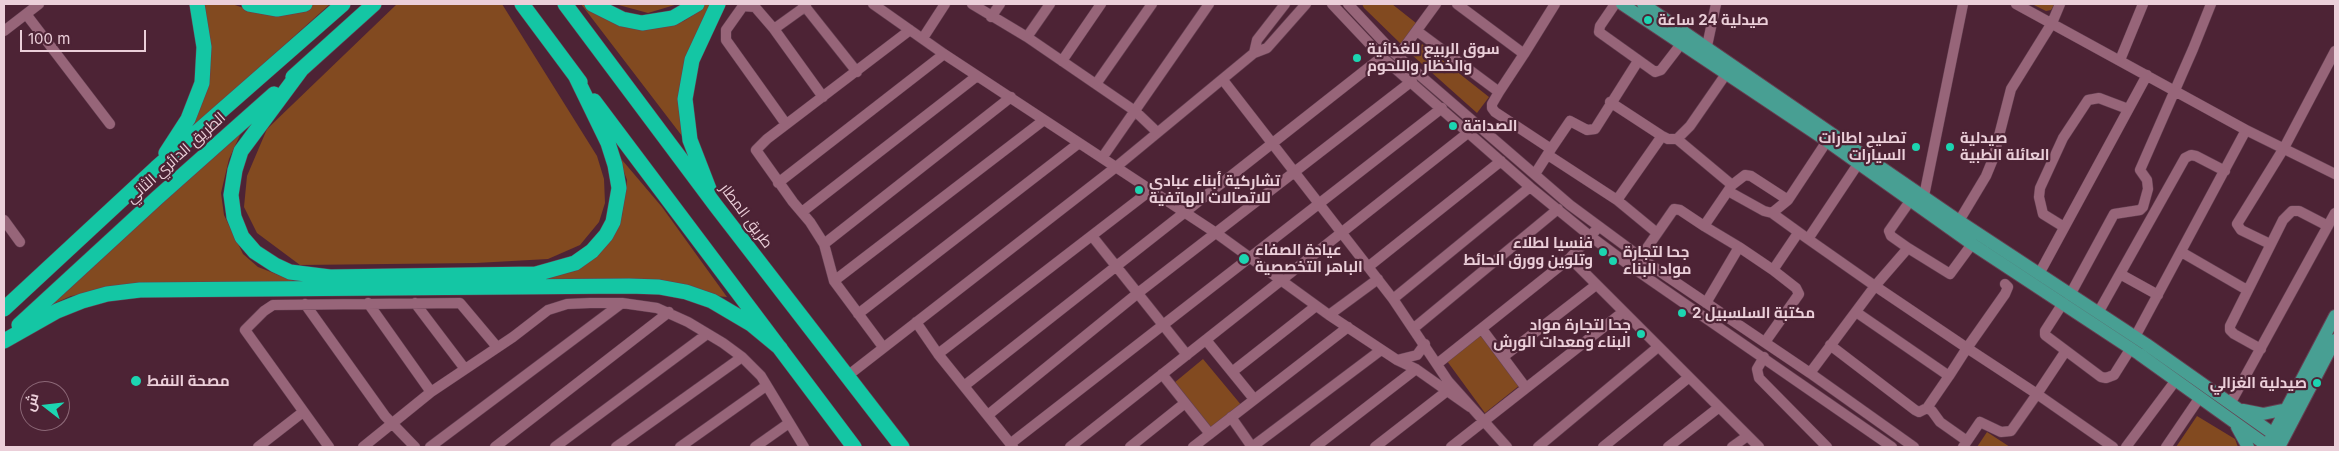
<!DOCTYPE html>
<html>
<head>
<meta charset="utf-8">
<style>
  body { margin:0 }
  #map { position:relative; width:2339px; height:451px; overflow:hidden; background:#4d2335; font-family:Inter,Cairo,sans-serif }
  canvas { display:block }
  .frame { position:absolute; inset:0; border:5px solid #ebcfd9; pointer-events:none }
  .north { position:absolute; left:20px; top:381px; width:50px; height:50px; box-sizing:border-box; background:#4d2335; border:1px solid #8c6877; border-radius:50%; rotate:286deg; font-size:14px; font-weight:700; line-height:20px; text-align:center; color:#ebcfd9 }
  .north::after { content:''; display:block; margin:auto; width:18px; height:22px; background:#1cd5b1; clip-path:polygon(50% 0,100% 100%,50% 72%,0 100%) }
  .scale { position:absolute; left:20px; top:30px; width:126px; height:22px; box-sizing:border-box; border:2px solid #ebcfd9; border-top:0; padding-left:6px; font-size:15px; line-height:18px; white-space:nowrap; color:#ebcfd9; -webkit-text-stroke:4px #4d2335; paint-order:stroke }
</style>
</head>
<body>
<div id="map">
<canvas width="2339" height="451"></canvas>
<div class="frame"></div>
<div class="north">ش</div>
<div class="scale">100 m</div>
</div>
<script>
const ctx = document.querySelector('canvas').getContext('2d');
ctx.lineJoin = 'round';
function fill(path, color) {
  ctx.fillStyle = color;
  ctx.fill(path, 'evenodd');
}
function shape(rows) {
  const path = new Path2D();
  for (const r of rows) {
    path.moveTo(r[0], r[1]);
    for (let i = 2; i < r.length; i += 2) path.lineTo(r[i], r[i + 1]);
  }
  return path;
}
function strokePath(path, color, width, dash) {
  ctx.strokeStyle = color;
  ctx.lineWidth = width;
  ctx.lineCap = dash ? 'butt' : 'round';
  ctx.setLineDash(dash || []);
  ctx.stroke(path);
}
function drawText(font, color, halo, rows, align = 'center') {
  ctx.font = font + ' Inter,Cairo,sans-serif';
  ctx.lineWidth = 4.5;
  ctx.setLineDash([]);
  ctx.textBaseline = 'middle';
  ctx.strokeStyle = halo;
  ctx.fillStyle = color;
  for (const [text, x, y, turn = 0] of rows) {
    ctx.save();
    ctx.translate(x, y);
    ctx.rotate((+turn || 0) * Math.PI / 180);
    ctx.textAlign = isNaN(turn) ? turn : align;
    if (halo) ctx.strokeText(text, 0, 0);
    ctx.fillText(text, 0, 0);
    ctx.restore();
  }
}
const green = shape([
  [200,4,232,4,261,14,286,11,317,4,330,4,180,139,194,118],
  [397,4,502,4,597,156,604,179,605,203,599,222,580,245,548,259,476,263,300,265,257,233,244,207,247,176,267,129],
  [581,4,634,28,654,29,684,21,699,11,706,4,713,4,681,116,682,136],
  [615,4,678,4,648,13],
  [1362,4,1392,4,1416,23,1401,44,1364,8],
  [2032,4,2055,4,2051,10,2046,11],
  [1422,44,1489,97,1477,113,1412,55],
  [252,121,240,135,229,159,221,193,224,215,243,254,258,267,302,284,102,292,71,296,44,308],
  [617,154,662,207,727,297,533,280,608,243,622,216,627,180],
  [1480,334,1520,385,1485,413,1447,361],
  [1203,359,1242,406,1213,430,1174,383],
  [2197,416,2235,439,2238,447,2176,447],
  [1987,432,2010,447,1977,447]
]);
const minor = shape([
  [803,4,857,72],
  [873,4,944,54,1216,233,1329,315,1397,360,1416,369,1470,407],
  [972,4,1027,37,1135,111,1157,132],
  [1332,4,1382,57,1530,187,1590,236,1633,268,1892,447],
  [1348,4,1393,52,1570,205,1662,273,1810,373,1914,447],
  [1615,4,1600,26,1599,32,1655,72,1661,70,1681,44],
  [2016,4,2246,130,2335,174],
  [26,14,110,124],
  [991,17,1000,4],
  [774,29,806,6],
  [4,31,39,4],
  [1417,31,1499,92,1524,54,1457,4],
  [1027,37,1050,4],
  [923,38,945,4],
  [1707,46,1716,4],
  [1254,53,1257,40,1285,4],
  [1524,54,1555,4],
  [1398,56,1436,4],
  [2120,60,2143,4],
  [1062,61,1101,4],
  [1223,80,1393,299,1448,381,1507,447],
  [1096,84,1152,4],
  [1499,92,1492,104,1492,108,1495,112,1551,149,1535,174],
  [1610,102,1662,136,1668,139,1677,139,1690,126,1726,74],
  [786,124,726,40,726,30,743,6,755,7,774,29,823,97],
  [1551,149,1570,121,1587,130,1595,129,1638,61],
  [1548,155,1617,200,1662,136],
  [1102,158,1209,4],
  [778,183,944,54],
  [1732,185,1745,175,1751,176,1788,200,1827,141],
  [1728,191,1764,211,1772,213],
  [1924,196,1963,4],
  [1617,200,1657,233],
  [1788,200,1772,213,1808,239,1858,164],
  [1910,201,1889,231,1891,236,1908,248,1875,286,1967,348,1949,376],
  [802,212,977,76],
  [4,220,20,242],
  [1959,221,1986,176,1993,159,2011,89,2052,23,2060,4],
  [1704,226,1739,247,1706,303],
  [2064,227,2043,214,2039,197,2040,188,2063,138,2088,100,2099,98,2128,109],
  [1092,236,1187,355],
  [1808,239,1875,286,1810,373],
  [824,244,1011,97],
  [2270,244,2241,230,2237,224,2284,148,2335,51],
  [1739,247,1773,270,1796,288,1799,294,1765,342],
  [1908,248,1950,274,1972,244],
  [2183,253,2247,290],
  [1570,258,1759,447],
  [1640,258,1674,209,1680,210,1704,226,1732,185,1677,139],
  [1368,267,1501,161],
  [1773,270,1798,233],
  [2039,274,2147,75],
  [2120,274,2158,295],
  [834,281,1044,120],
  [2070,295,2114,214,2140,210,2143,207,2148,189,2147,180,2140,170,2193,49,2211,4],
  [1393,299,1530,187],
  [368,303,431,392],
  [415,303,465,369],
  [2063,303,2045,331,2045,335,2101,377,2106,378,2114,375,2131,348],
  [305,304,385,416,415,447],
  [2098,313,2185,158,2191,155,2196,156,2225,171],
  [858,314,1079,143],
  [1329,315,1378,279],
  [916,322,938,354,1013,447],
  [1414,328,1558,209],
  [1482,329,1526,388],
  [2135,337,2246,130],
  [1206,340,1254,399],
  [1830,345,1915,410,1919,412,1927,408,1949,376,1856,312],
  [883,347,834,281,824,244,810,222,793,202,756,150,767,139,910,30],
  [2261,349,2234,334,2230,330,2230,326,2283,220,2292,211,2299,211,2328,226],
  [2065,352,2037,394,2113,447],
  [938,354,1151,190],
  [1503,357,1596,285],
  [1764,357,1757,369,1759,378,1827,447],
  [1397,360,1417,355,1425,344],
  [1437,364,1570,258,1595,231],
  [1232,372,1316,306],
  [1162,374,1210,434],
  [846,377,1116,167,1254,53,1267,48,1306,4],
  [964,386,1382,57],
  [2230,404,2335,213],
  [1927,408,1932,411,1940,422,1967,441],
  [988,415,1138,293,1412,81],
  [1231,417,1252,447],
  [1010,444,1442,108],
  [258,447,303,412],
  [329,447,245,330,264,311,273,305,460,303,497,347],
  [363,447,431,392,513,337,548,310,567,304,590,303,622,303,657,308,688,322,723,343,742,357,761,376,804,447],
  [430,447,622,303],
  [495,447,669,312],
  [555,447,707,334],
  [616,447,742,357],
  [680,447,766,386],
  [755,447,789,423],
  [1070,447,1469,132],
  [1130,447,1185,403],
  [1193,447,1348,327],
  [1252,447,1381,350],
  [1315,447,1416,369],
  [1375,447,1447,391],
  [1451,447,1623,312],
  [1538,447,1658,347],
  [1603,447,1688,378],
  [1668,447,1718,408],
  [1732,447,1746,437],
  [1963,447,1980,422,2001,432,2011,431,2037,394,1967,348,2005,294,2008,287,2005,284],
  [2126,447,2176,380],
  [2166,447,2200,397]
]);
const major = shape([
  [1622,4,1827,141,1972,244,2139,354,2269,447],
  [1643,4,1959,221,2146,344,2282,440],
  [2243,410,2263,414,2287,409],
  [2237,427,2248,447],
  [2270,440,2335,316],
  [2279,447,2335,340]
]);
const highway = shape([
  [249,4,277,9,305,4],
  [522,4,580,82],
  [565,4,716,206,902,447],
  [592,4,622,19,642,23,673,18,697,4],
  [301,70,241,151,235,170,231,195,234,217,242,237,255,252,275,265,290,272,330,277,536,274,575,263,592,251,606,235,613,222,619,188,615,165,608,143,575,75],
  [293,77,374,4],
  [594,101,854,447],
  [166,153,188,119,202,83,204,47,197,4],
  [709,189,690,140,685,99,692,60,718,4],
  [4,309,156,168,343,4],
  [19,325,157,198,274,94],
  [4,341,57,311,82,301,107,294,140,290,629,286,659,287,686,292,712,301,751,324,780,348]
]);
const markers = [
  [1648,20,5,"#1cd5b1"],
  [1357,58,5,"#1cd5b1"],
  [1453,126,5,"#1cd5b1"],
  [1916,147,5,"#1cd5b1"],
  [1950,147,5,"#1cd5b1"],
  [1139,190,5,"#1cd5b1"],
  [1603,252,5,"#1cd5b1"],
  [1244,259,6,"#1cd5b1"],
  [1613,261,5,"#1cd5b1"],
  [1682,313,5,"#1cd5b1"],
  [1641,334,5,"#1cd5b1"],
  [136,381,6,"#1cd5b1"],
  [2317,383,5,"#1cd5b1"]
];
const poiNames = [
  ["صيدلية 24 ساعة",1658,20],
  ["سوق الربيع للغذائية",1367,49],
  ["والخظار واللحوم",1367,66],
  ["الصداقة",1463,126],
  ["تصليح اطارات",1906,138,"right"],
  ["السيارات",1906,155,"right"],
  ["صيدلية",1960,138],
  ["العائلة الطبية",1960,155],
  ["تشاركية أبناء عبادي",1149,181],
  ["للاتصالات الهاتفية",1149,198],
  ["فنسيا لطلاء",1593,243,"right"],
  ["وتلوين وورق الحائط",1593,260,"right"],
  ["عيادة الصفاء",1255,250],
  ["الباهر التخصصية",1255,267],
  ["جحا لتجارة",1623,252],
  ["مواد البناء",1623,269],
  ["مكتبة السلسبيل 2",1692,313],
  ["جحا لتجارة مواد",1631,325,"right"],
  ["البناء ومعدات الورش",1631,342,"right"],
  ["مصحة النفط",147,381],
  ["صيدلية الغزالي",2307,383,"right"]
];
const streetNames = [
  ["الطريق الدائري الثاني",176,158,-42],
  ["طريق المطار",746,216,53]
];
fill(green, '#824a20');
strokePath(minor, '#654052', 11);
strokePath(major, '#654052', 14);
strokePath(highway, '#654052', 16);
strokePath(minor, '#976579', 10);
strokePath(major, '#489f93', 12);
strokePath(highway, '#14c6a4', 15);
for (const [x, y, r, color] of markers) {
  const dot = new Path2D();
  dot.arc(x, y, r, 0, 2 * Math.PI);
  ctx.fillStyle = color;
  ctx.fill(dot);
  strokePath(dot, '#4d2335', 2);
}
drawText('bold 15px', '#ebcfd9', '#4d2335', poiNames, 'left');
drawText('15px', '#ebcfd9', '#4d2335', streetNames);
</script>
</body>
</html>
